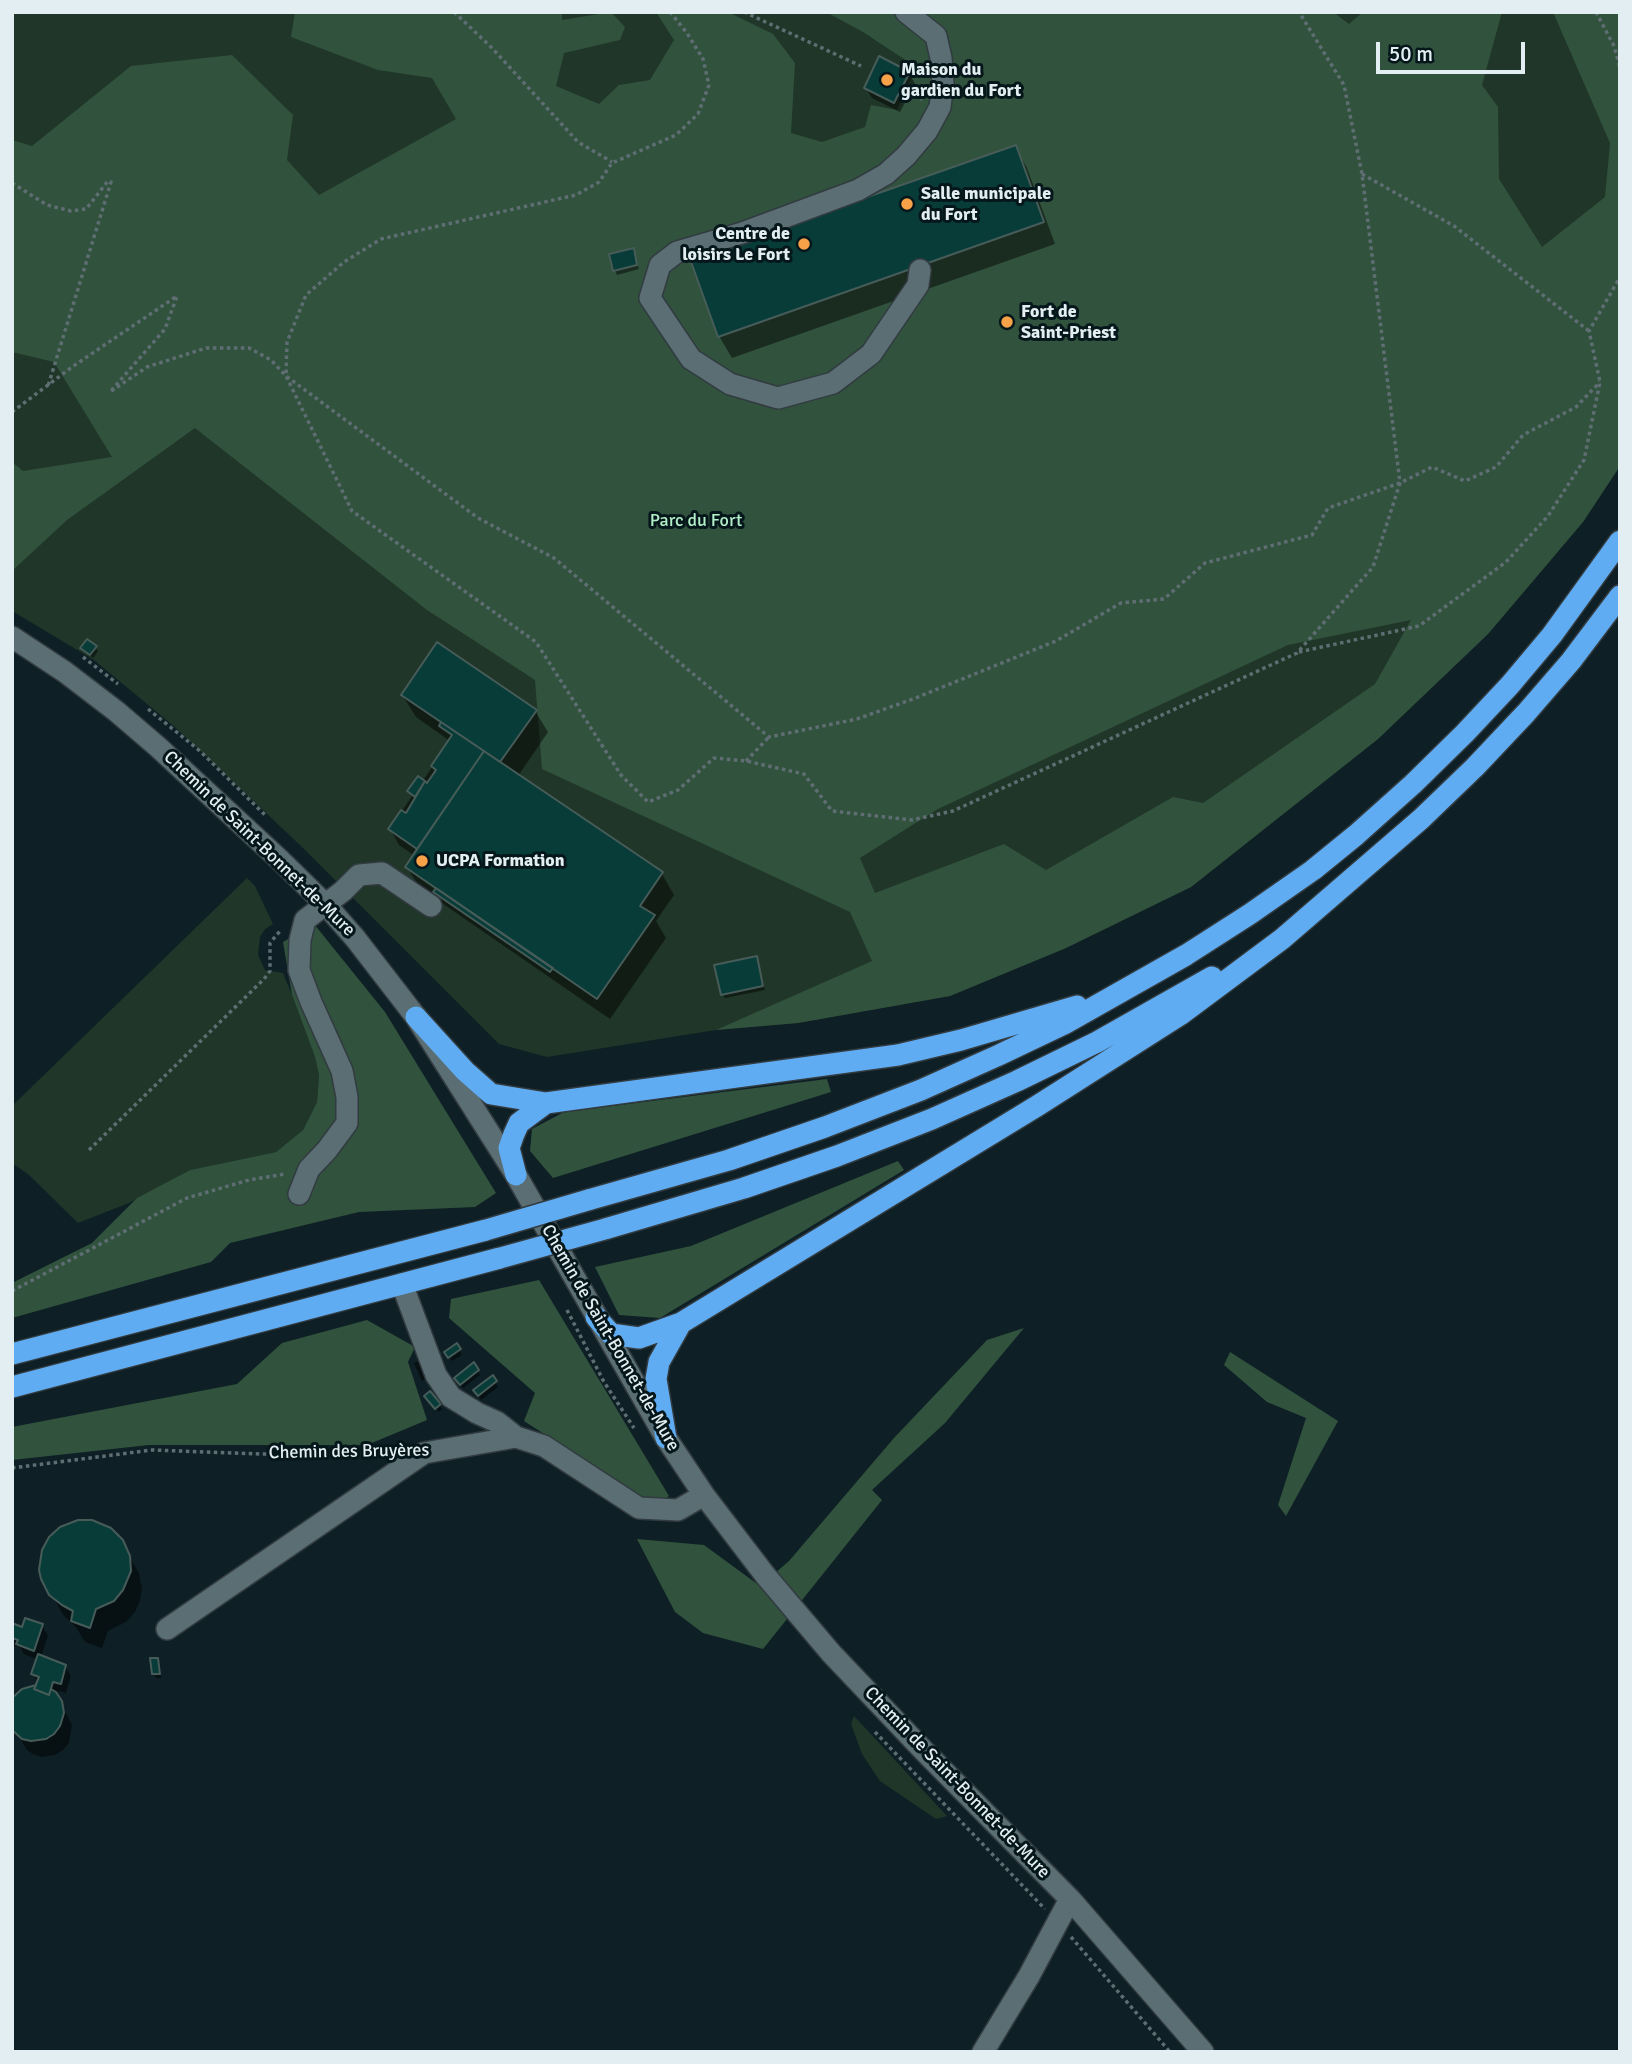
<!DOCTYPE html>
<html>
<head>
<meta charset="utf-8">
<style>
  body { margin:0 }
  #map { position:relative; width:1632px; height:2064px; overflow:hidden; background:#0e2025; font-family:Signika,sans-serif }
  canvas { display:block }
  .frame { position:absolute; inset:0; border:14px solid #e3eef2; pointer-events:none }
  .scale { position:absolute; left:1376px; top:42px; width:149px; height:32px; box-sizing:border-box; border:4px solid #e3eef2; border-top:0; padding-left:9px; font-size:21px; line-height:24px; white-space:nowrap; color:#e3eef2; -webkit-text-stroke:5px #05171b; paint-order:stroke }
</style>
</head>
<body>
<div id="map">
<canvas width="1632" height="2064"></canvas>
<div class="frame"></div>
<div class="scale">50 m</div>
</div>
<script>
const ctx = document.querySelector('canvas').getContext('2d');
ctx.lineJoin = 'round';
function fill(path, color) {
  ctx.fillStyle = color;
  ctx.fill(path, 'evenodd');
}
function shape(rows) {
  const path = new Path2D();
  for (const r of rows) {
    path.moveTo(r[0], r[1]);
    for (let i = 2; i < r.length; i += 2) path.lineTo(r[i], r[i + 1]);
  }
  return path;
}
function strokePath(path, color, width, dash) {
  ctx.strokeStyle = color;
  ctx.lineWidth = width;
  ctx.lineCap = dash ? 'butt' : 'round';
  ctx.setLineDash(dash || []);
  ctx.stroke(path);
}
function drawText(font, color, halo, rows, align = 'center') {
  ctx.font = font + ' Signika,sans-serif';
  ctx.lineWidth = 6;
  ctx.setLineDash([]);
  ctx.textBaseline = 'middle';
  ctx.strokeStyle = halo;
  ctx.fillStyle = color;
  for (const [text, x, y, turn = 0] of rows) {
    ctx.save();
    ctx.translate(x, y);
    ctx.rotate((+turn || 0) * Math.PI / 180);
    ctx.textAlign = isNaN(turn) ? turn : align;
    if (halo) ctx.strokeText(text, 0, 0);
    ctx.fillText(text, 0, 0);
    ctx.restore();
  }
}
const green = shape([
  [12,12,1620,12,1620,466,1583,522,1488,634,1378,739,1191,887,1066,948,950,996,798,1023,716,1030,547,1057,499,1044,302,847,176,728,94,660,12,611],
  [247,878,255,886,273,924,265,929,260,937,258,955,265,970,283,973,292,995,315,1057,319,1075,317,1102,303,1130,276,1152,190,1170,129,1203,78,1223,29,1175,12,1163,12,1106],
  [854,1716,947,1816,936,1819,880,1781,862,1754,851,1724]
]);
const forest = shape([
  [295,12,562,12,562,20,611,12,625,27,620,40,564,53,556,86,599,104,619,85,650,80,674,40,656,12,728,12,773,34,795,63,791,133,822,142,865,127,871,105,897,110,916,67,863,32,826,12,1333,12,1349,24,1363,12,1502,12,1482,85,1498,107,1499,179,1542,247,1605,197,1610,143,1553,12,1620,12,1620,466,1583,522,1488,634,1378,739,1191,887,1066,948,950,996,798,1023,716,1030,872,961,850,912,542,769,535,680,427,610,195,428,67,520,12,571,12,462,23,471,112,457,54,362,12,352,12,140,32,146,131,66,232,55,293,115,287,160,319,195,456,119,432,78,378,70,291,37],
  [1411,620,1375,684,1203,803,1173,797,1046,870,1004,844,875,893,860,858,938,809,1288,645],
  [314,924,385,1012,496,1193,475,1207,359,1212,230,1243,211,1262,12,1318,12,1283,92,1243,137,1198,190,1170,276,1152,303,1130,317,1102,319,1075,315,1057,292,995,283,942],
  [827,1079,831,1092,553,1178,530,1151,532,1129,564,1112],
  [898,1161,904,1170,660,1318,619,1315,595,1267,691,1246],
  [539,1280,669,1496,656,1506,524,1421,535,1393,449,1318,451,1299],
  [367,1320,415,1347,408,1362,427,1420,367,1445,149,1445,12,1460,12,1427,237,1384,282,1343],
  [1024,1328,945,1423,872,1490,882,1500,763,1649,703,1633,675,1612,637,1539,704,1545,760,1586,789,1561,894,1438,987,1340],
  [1230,1352,1338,1421,1286,1516,1278,1505,1306,1418,1267,1402,1224,1365]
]);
const shadow = shape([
  [909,73,915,84,900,112,872,98,866,88],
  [1015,147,1027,168,1055,244,732,358,719,336],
  [633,250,639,269,617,275,615,270],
  [95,647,98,651,93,658,82,648],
  [403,696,535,711,548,732,518,776,662,874,674,895,656,921,666,938,610,1019,420,888,407,867,480,760,477,758,412,854,399,845,390,829,412,796,409,791,422,782,450,741,416,717],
  [756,958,765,990,725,998,722,994],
  [456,1345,462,1355,452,1361,446,1352],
  [419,1361,426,1379,422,1381,414,1363],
  [478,1371,480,1375,463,1388,459,1382],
  [492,1377,498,1387,481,1400,475,1390],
  [430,1393,442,1409,439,1412,428,1401],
  [117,1536,139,1573,142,1589,140,1601,135,1612,126,1622,108,1631,102,1648,85,1642,76,1627,64,1616,51,1594],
  [12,1625,23,1630,42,1626,48,1636,41,1657,65,1666,71,1676,66,1693,59,1691,57,1696,42,1690,42,1694,58,1697,72,1725,69,1743,63,1750,55,1755,41,1757,33,1754,27,1750,12,1725,38,1683,33,1674,38,1660,24,1654,20,1647,12,1645],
  [158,1659,160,1664,161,1678,156,1678,154,1674]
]);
const building = shape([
  [879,56,910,72,894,103,864,88,879,56],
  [1016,145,1044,222,718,337,690,259,1016,145],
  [634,248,637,265,613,271,609,254,634,248],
  [87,639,97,646,90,655,80,648,87,639],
  [437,642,537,710,500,762,401,695,437,642],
  [441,722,484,751,417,849,388,829,401,810,406,813,425,781,427,783,436,770,431,766,452,735,439,726,441,722],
  [484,751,663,872,640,906,655,915,597,999,405,867,484,751],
  [418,776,425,781,415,797,407,791,418,776],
  [436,888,553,968,550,972,433,892,436,888],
  [757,956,763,986,721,995,714,965,757,956],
  [457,1343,461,1349,448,1358,444,1352,457,1343],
  [474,1362,479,1370,460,1385,454,1378,474,1362],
  [493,1375,497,1381,478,1396,473,1390,493,1375],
  [430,1391,441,1404,435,1409,424,1396,430,1391],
  [78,1520,92,1520,111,1528,123,1540,130,1556,131,1571,123,1590,114,1601,96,1609,90,1628,71,1621,73,1611,62,1605,49,1595,41,1579,39,1570,42,1550,49,1537,60,1527,78,1520],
  [25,1618,43,1624,34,1651,16,1644,18,1640,12,1638,12,1623,22,1627,25,1618],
  [38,1654,66,1665,61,1684,53,1682,49,1695,34,1689,39,1677,31,1674,38,1654],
  [150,1658,158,1658,160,1674,152,1674,150,1658],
  [36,1685,34,1689,49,1695,51,1689,56,1692,62,1701,64,1713,60,1726,54,1734,46,1739,31,1741,22,1739,12,1730,12,1698,22,1689,36,1685]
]);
const path = shape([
  [454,12,492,48,578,142,612,162],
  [670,12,687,33,703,59,709,85,698,114,676,135,612,163,599,182,576,195,381,239,344,262,306,295,287,342,286,376,352,511,536,642,621,775,648,802,678,790,714,758,746,761,804,774,832,811,912,820,953,811,1297,653,1373,567,1400,483,1362,174,1344,85,1299,12],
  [744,12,861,66],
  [1596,12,1614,46,1620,68],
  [905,86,922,100],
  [1362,174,1454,226,1589,331],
  [12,183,47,205,71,211,86,209,108,181,111,182,48,386],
  [12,412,72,367,177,296,165,329,110,392,147,367,206,348,249,348,271,360,286,376,478,518,554,558,769,737,857,719,913,699,1056,641,1121,603,1164,599,1205,563,1312,535,1328,508,1400,483,1432,467,1465,481,1496,467,1523,435,1576,407,1600,382],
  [1299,652,1419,626,1506,562,1548,516,1584,460,1600,382,1589,331,1620,277],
  [83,657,118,684],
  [148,709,200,751,267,817],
  [746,761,769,737],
  [89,1150,264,979,270,971,270,943,280,931],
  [12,1291,187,1198,249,1180,285,1174],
  [567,1310,604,1382,634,1428],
  [12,1468,152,1450,260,1454,386,1453],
  [875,1732,1045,1909],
  [1071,1937,1170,2052]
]);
const minor = shape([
  [906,12,936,36,941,58,943,84,940,107,927,131,906,156,886,174,858,190,742,233,677,252,660,265,650,298,691,359,730,384,778,398,833,383,871,354,918,285,920,270],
  [12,637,65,672,116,711,158,747,280,860,326,905,355,938,416,1017,516,1175,666,1438,704,1495,765,1575,831,1653,924,1751,1070,1899,1203,2052],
  [299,1194,309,1169,327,1150,347,1123,347,1097,342,1071,311,1002,299,970,300,940,305,920,343,891,359,875,382,873,431,906],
  [402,1284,436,1375,451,1397,477,1413,497,1422,516,1437],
  [167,1629,424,1453,516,1437,544,1446,639,1508,678,1510,704,1495],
  [983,2052,1029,1976,1070,1899]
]);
const highway = shape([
  [416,1017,465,1071,491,1094,546,1103,898,1055,961,1040,1077,1006],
  [516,1175,509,1148,514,1134,519,1123,546,1103],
  [588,1200,729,1160,825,1127,921,1090,999,1055,1064,1024,1186,955,1250,914,1313,870,1356,835,1413,784,1465,733,1510,685,1552,635,1620,541],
  [605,1229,744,1188,837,1156,932,1119,1017,1081,1097,1042,1212,977],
  [596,1317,611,1334,639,1338,681,1323,1037,1106,1180,1015,1282,939,1421,819,1475,767,1526,713,1571,661,1620,596],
  [12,1354,486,1230],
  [12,1387,500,1258],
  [666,1438,656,1379,659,1362,681,1323]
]);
const highwayBridge = shape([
  [486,1230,588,1200],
  [500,1258,605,1229]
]);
const markers = [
  [887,80,7,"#f7a149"],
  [907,204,7,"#f7a149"],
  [804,244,7,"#f7a149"],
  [1007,322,7,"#f7a149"],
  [422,861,7,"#f7a149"]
];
const poiNames = [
  ["Maison du",901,70],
  ["gardien du Fort",901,91],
  ["Salle municipale",921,194],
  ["du Fort",921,215],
  ["Centre de",790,234,"right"],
  ["loisirs Le Fort",790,255,"right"],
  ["Fort de",1021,312],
  ["Saint-Priest",1021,333],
  ["UCPA Formation",436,861]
];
const parkNames = [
  ["Parc du Fort",696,521]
];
const streetNames = [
  ["Chemin de Saint-Bonnet-de-Mure",259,844,44],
  ["Chemin de Saint-Bonnet-de-Mure",610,1338,60],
  ["Chemin des Bruyères",349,1452,-1],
  ["Chemin de Saint-Bonnet-de-Mure",957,1783,46]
];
fill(green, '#203628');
fill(forest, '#31523d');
fill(shadow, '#0007');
fill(building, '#073c38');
strokePath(building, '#475c59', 2);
strokePath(minor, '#323b40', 24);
strokePath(highway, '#323b40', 24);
strokePath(path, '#5f6e73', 3.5, [3.5, 3.5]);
strokePath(minor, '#5a6e74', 21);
strokePath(highway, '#60acf2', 21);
strokePath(highwayBridge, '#323b40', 24, []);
strokePath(highwayBridge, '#60acf2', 21);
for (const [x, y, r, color] of markers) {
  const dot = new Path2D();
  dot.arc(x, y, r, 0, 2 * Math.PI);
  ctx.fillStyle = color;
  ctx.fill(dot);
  strokePath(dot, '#05171b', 2.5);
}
drawText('bold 18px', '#e3eef2', '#05171b', poiNames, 'left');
drawText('18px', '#b3f0c8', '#05171b', parkNames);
drawText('18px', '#e3eef2', '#05171b', streetNames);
</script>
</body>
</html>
